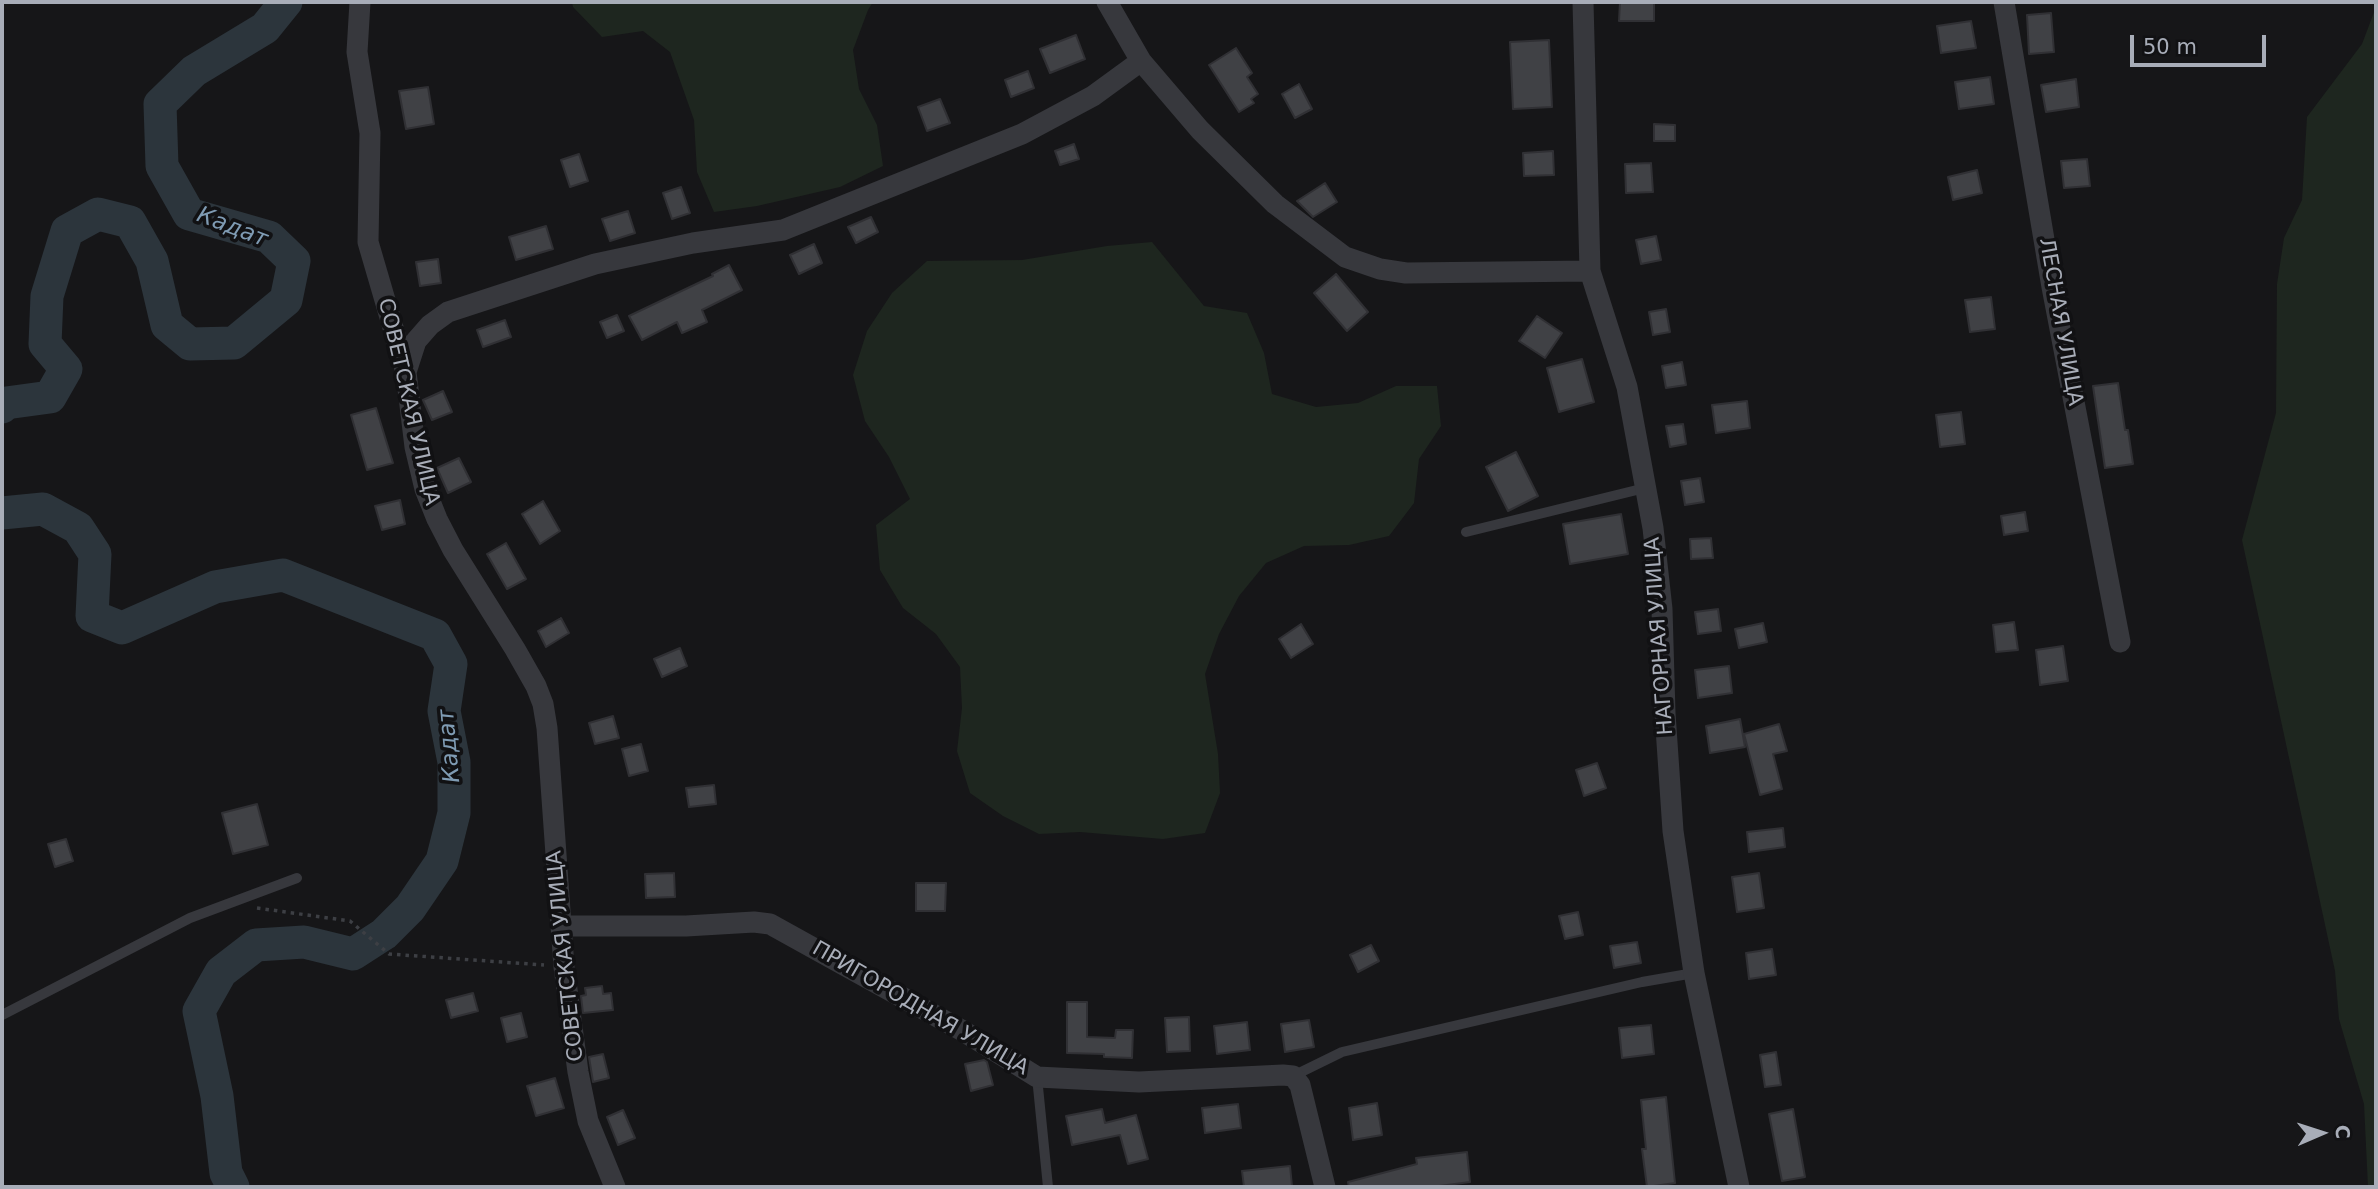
<!DOCTYPE html>
<html>
<head>
<meta charset="utf-8">
<style>
  body { margin:0 }
  #map { position:relative; width:2378px; height:1189px; overflow:hidden; background:#161618; font-family:"DejaVu Sans",sans-serif }
  canvas { display:block }
  .frame { position:absolute; inset:0; border:4px solid #a8adb8; pointer-events:none }
  .north { position:absolute; left:2287px; top:1098px; width:70px; height:70px; -webkit-text-stroke:5px #111113; paint-order:stroke; rotate:87deg; font-size:19px; font-weight:700; line-height:28px; text-align:center; color:#a8adb8 }
  .north::after { content:''; display:block; margin:auto; width:24px; height:32px; background:#a8adb8; clip-path:polygon(50% 0,100% 100%,50% 72%,0 100%) }
  .scale { position:absolute; left:2130px; top:35px; width:136px; height:32px; box-sizing:border-box; border:4px solid #a8adb8; border-top:0; padding-left:9px; font-size:21px; line-height:24px; white-space:nowrap; color:#a8adb8; -webkit-text-stroke:5px #111113; paint-order:stroke }
</style>
</head>
<body>
<div id="map">
<canvas width="2378" height="1189"></canvas>
<div class="frame"></div>
<div class="north">С</div>
<div class="scale">50 m</div>
</div>
<script>
const ctx = document.querySelector('canvas').getContext('2d');
ctx.lineJoin = 'round';
function fill(path, color) {
  ctx.fillStyle = color;
  ctx.fill(path, 'evenodd');
}
function shape(rows) {
  const path = new Path2D();
  for (const r of rows) {
    path.moveTo(r[0], r[1]);
    for (let i = 2; i < r.length; i += 2) path.lineTo(r[i], r[i + 1]);
  }
  return path;
}
function strokePath(path, color, width, dash) {
  ctx.strokeStyle = color;
  ctx.lineWidth = width;
  ctx.lineCap = dash ? 'butt' : 'round';
  ctx.setLineDash(dash || []);
  ctx.stroke(path);
}
function drawText(font, color, halo, rows, align = 'center') {
  ctx.font = font + ' "DejaVu Sans",sans-serif';
  ctx.lineWidth = 7;
  ctx.setLineDash([]);
  ctx.textBaseline = 'middle';
  ctx.strokeStyle = halo;
  ctx.fillStyle = color;
  for (const [text, x, y, turn = 0] of rows) {
    ctx.save();
    ctx.translate(x, y);
    ctx.rotate((+turn || 0) * Math.PI / 180);
    ctx.textAlign = isNaN(turn) ? turn : align;
    if (halo) ctx.strokeText(text, 0, 0);
    ctx.fillText(text, 0, 0);
    ctx.restore();
  }
}
const green = shape([
  [572,2,873,2,868,10,853,50,859,89,877,125,883,166,840,187,757,206,714,212,697,172,694,120,670,52,643,31,602,37,573,7],
  [2376,7,2376,1187,2368,1187,2364,1104,2339,1019,2335,971,2242,540,2276,413,2277,284,2284,238,2302,200,2307,117,2362,44],
  [1152,242,1204,306,1247,313,1264,353,1272,394,1316,407,1358,403,1396,386,1437,386,1441,426,1419,459,1414,503,1389,536,1349,545,1304,546,1266,563,1239,596,1219,634,1205,674,1218,754,1220,793,1205,833,1163,839,1080,832,1039,834,1003,816,970,793,957,751,962,708,960,667,936,634,903,608,880,570,876,525,910,499,889,457,865,421,853,375,867,331,892,293,927,261,1022,260,1107,246]
]);
const river = shape([
  [2,407,6,403,50,397,66,369,45,344,47,296,67,231,98,214,130,222,152,261,167,325,190,344,234,343,286,300,294,261,269,237,189,214,162,166,160,104,194,71,265,28,286,2],
  [2,513,43,509,78,528,95,554,92,616,122,628,215,587,283,575,435,635,451,664,444,711,454,762,454,813,442,861,410,908,384,934,353,954,304,942,256,945,221,972,199,1011,217,1096,226,1173,233,1187]
]);
const building = shape([
  [1620,2,1654,2,1654,21,1619,21,1620,2],
  [2051,13,2054,52,2029,54,2027,15,2051,13],
  [1971,21,1976,48,1941,53,1937,26,1971,21],
  [1076,35,1085,59,1050,73,1040,49,1076,35],
  [1549,40,1552,107,1513,109,1510,42,1549,40],
  [1236,48,1252,73,1247,77,1258,94,1251,99,1254,103,1239,112,1209,65,1236,48],
  [1028,71,1034,88,1011,97,1005,80,1028,71],
  [1990,77,1994,104,1959,109,1955,82,1990,77],
  [2076,79,2079,107,2046,112,2041,85,2076,79],
  [1299,84,1312,109,1295,118,1282,94,1299,84],
  [428,87,434,124,406,129,399,91,428,87],
  [940,99,950,123,927,131,918,107,940,99],
  [1654,124,1675,125,1675,141,1654,141,1654,124],
  [1074,144,1079,159,1060,165,1055,151,1074,144],
  [1553,151,1554,175,1524,176,1523,153,1553,151],
  [579,154,588,181,570,187,561,160,579,154],
  [2087,159,2090,186,2064,188,2061,161,2087,159],
  [1651,163,1653,192,1626,193,1625,164,1651,163],
  [1977,170,1982,193,1953,200,1948,177,1977,170],
  [1325,183,1337,202,1313,217,1297,201,1325,183],
  [681,187,690,213,672,219,663,193,681,187],
  [628,211,635,233,610,241,602,219,628,211],
  [871,217,878,232,856,243,848,227,871,217],
  [546,226,553,249,516,260,509,237,546,226],
  [1656,236,1661,260,1641,264,1636,240,1656,236],
  [814,244,822,263,799,274,790,255,814,244],
  [438,259,441,283,420,286,416,262,438,259],
  [729,265,742,290,702,310,707,322,682,333,677,322,642,340,629,316,713,276,712,274,729,265],
  [1336,274,1368,312,1347,331,1314,293,1336,274],
  [1991,297,1995,329,1970,332,1965,300,1991,297],
  [1666,309,1670,332,1653,335,1649,312,1666,309],
  [617,315,624,331,607,338,600,322,617,315],
  [1537,316,1562,333,1545,358,1519,341,1537,316],
  [505,320,511,337,483,347,477,330,505,320],
  [1582,359,1594,402,1559,412,1547,368,1582,359],
  [1682,362,1686,385,1666,388,1662,366,1682,362],
  [2118,383,2125,430,2128,430,2133,464,2105,468,2093,386,2118,383],
  [443,391,452,412,432,420,423,400,443,391],
  [1747,401,1750,428,1716,433,1712,405,1747,401],
  [376,408,393,463,367,470,351,415,376,408],
  [1961,412,1965,444,1940,447,1936,415,1961,412],
  [1683,424,1686,444,1670,447,1666,426,1683,424],
  [1516,452,1538,496,1508,511,1486,467,1516,452],
  [459,458,471,482,448,493,437,468,459,458],
  [1700,478,1704,502,1685,505,1681,481,1700,478],
  [400,500,405,524,382,530,375,506,400,500],
  [543,501,560,531,540,544,522,514,543,501],
  [2025,512,2028,531,2004,535,2001,516,2025,512],
  [1621,514,1628,554,1570,564,1563,524,1621,514],
  [1711,538,1713,558,1691,559,1690,539,1711,538],
  [506,543,526,579,507,589,487,554,506,543],
  [1718,609,1721,631,1698,634,1695,612,1718,609],
  [561,618,569,633,546,647,538,631,561,618],
  [2014,622,2018,650,1996,652,1993,625,2014,622],
  [1763,623,1767,642,1739,648,1735,629,1763,623],
  [1301,624,1313,644,1291,658,1279,639,1301,624],
  [2063,646,2068,681,2040,685,2036,650,2063,646],
  [680,648,687,666,662,677,654,659,680,648],
  [1729,666,1732,693,1698,698,1695,670,1729,666],
  [613,716,619,738,595,744,589,723,613,716],
  [1740,719,1745,747,1710,753,1706,726,1740,719],
  [1779,724,1787,751,1773,754,1782,789,1760,795,1744,734,1779,724],
  [641,744,648,771,629,776,622,749,641,744],
  [1597,763,1606,788,1584,796,1576,770,1597,763],
  [714,785,716,804,689,807,686,788,714,785],
  [257,804,268,845,233,854,222,813,257,804],
  [1783,828,1785,847,1749,852,1747,832,1783,828],
  [66,839,73,861,55,867,48,844,66,839],
  [674,873,675,897,646,898,645,874,674,873],
  [1759,873,1764,908,1737,912,1732,877,1759,873],
  [916,883,946,883,945,911,916,911,916,883],
  [1578,912,1583,935,1565,939,1559,916,1578,912],
  [1637,942,1641,963,1614,968,1610,946,1637,942],
  [1371,945,1379,961,1358,972,1350,955,1371,945],
  [1772,949,1776,975,1749,979,1746,953,1772,949],
  [602,986,603,994,611,993,613,1010,583,1013,581,996,586,995,585,988,602,986],
  [473,993,478,1011,451,1018,446,1000,473,993],
  [1067,1002,1087,1002,1087,1037,1115,1038,1116,1030,1133,1030,1132,1058,1104,1057,1104,1054,1067,1053,1067,1002],
  [521,1013,527,1037,507,1042,501,1018,521,1013],
  [1189,1017,1190,1051,1167,1052,1165,1018,1189,1017],
  [1309,1020,1314,1047,1285,1052,1281,1024,1309,1020],
  [1247,1022,1250,1050,1217,1054,1214,1026,1247,1022],
  [1651,1025,1654,1054,1622,1058,1619,1028,1651,1025],
  [1776,1052,1781,1085,1765,1087,1760,1055,1776,1052],
  [603,1054,609,1078,593,1082,589,1057,603,1054],
  [984,1060,987,1062,993,1085,971,1091,965,1064,984,1060],
  [555,1078,564,1108,536,1116,527,1086,555,1078],
  [1666,1097,1675,1183,1647,1187,1642,1149,1646,1149,1641,1100,1666,1097],
  [1377,1103,1382,1135,1353,1140,1349,1108,1377,1103],
  [1238,1104,1241,1128,1205,1133,1202,1108,1238,1104],
  [1102,1109,1105,1123,1136,1115,1148,1159,1128,1164,1120,1135,1072,1145,1066,1116,1102,1109],
  [1793,1109,1805,1177,1782,1181,1769,1114,1793,1109],
  [623,1110,635,1138,618,1145,607,1117,623,1110],
  [1467,1152,1470,1182,1432,1187,1349,1187,1348,1182,1417,1164,1416,1158,1467,1152],
  [1290,1166,1292,1186,1244,1187,1242,1171,1290,1166]
]);
const path = shape([
  [257,908,350,921,389,954,544,965]
]);
const service = shape([
  [1466,532,1645,488],
  [2,1015,190,918,297,878],
  [1293,1076,1342,1052,1642,982,1694,973],
  [1037,1077,1048,1187]
]);
const minor = shape([
  [360,2,357,52,370,133,368,242,406,372,415,447,425,489,437,519,453,550,515,649,536,686,543,704,547,728,564,967,578,1072,588,1121,615,1187],
  [1107,2,1141,61,1200,130,1275,204,1345,257,1380,269,1406,273,1590,271],
  [1583,2,1590,271,1627,387,1653,528,1662,609,1665,713,1673,831,1694,973,1739,1187],
  [2004,2,2052,287,2120,642],
  [406,372,416,341,430,325,448,312,595,264,693,243,783,230,1022,134,1093,96,1141,61],
  [561,926,686,926,754,922,770,924,963,1031,1037,1077,1139,1082,1283,1075,1293,1076,1300,1085,1325,1187]
]);
const streetNames = [
  ["ЛЕСНАЯ УЛИЦА",2060,322,80],
  ["СОВЕТСКАЯ УЛИЦА",408,402,77],
  ["НАГОРНАЯ УЛИЦА",1660,636,-94],
  ["СОВЕТСКАЯ УЛИЦА",566,956,-96],
  ["ПРИГОРОДНАЯ УЛИЦА",920,1009,30]
];
const waterNames = [
  ["Кадат",232,228,21],
  ["Кадат",450,746,-95]
];
fill(green, '#1e261f');
strokePath(river, '#2c353c', 33);
fill(building, '#404145');
strokePath(building, '#303034', 2);
strokePath(path, '#3d3f44', 3.5, [3.5, 5]);
strokePath(service, '#37383d', 10);
strokePath(minor, '#37383d', 21);
drawText('21px', '#a8adb8', '#111113', streetNames);
drawText('italic 23px', '#7f9bb3', '#111113', waterNames);
</script>
</body>
</html>
